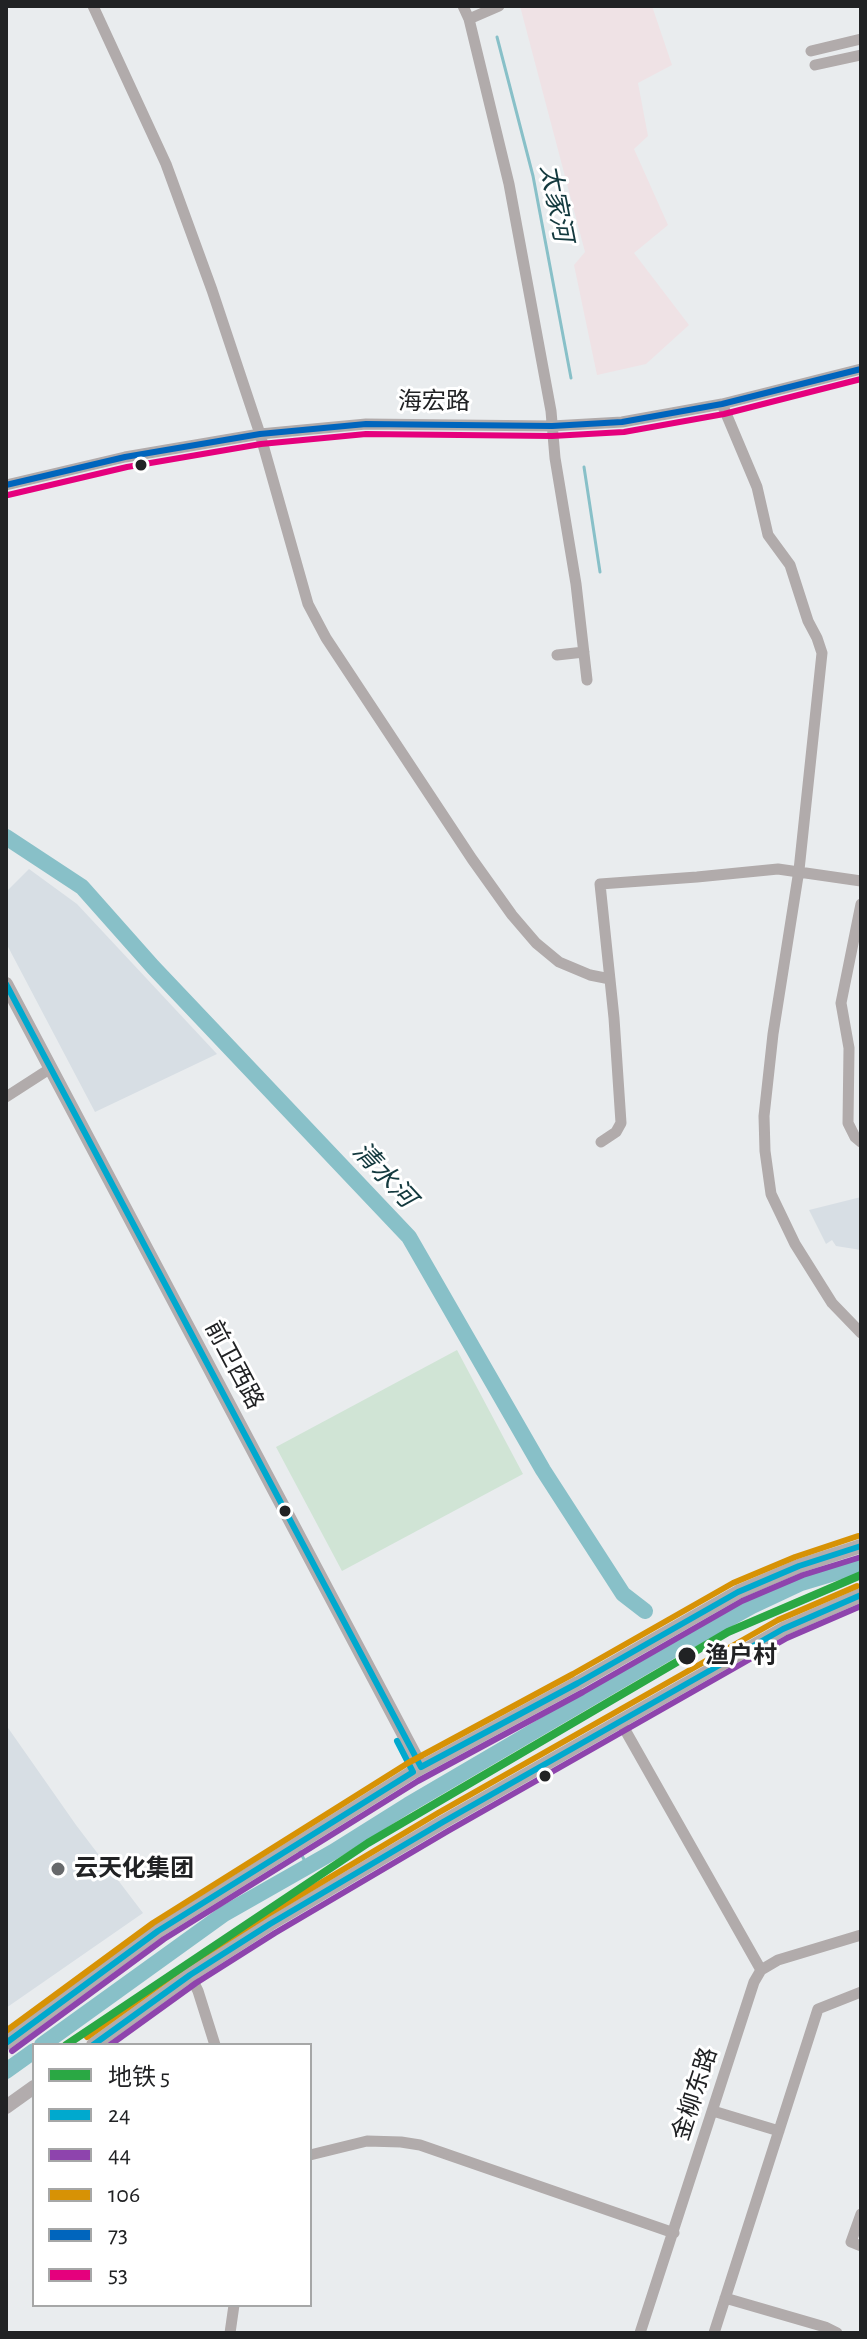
<!DOCTYPE html>
<html>
<head>
<meta charset="utf-8">
<style>
  body { margin:0 }
  #map { position:relative; width:867px; height:2339px; overflow:hidden; background:#e9ecee; font-family:"Alegreya Sans","Noto Sans SC",sans-serif }
  canvas { display:block }
  .frame { position:absolute; inset:0; border:8px solid #212224; pointer-events:none }
  .legend { position:absolute; left:32px; top:2043px; width:280px; height:264px; box-sizing:border-box; background:#fff; border:2px solid #a6a7a7; margin:0; padding:10px 14px; list-style:none; font-size:24px; color:#212224 }
  .legend li { display:flex; align-items:center; gap:16px; height:40px }
  .legend b { width:40px; border:2px solid #a6a7a7 }
</style>
</head>
<body>
<div id="map">
<canvas width="867" height="2339"></canvas>
<div class="frame"></div>
<ul class="legend">
<li><b style="height:10px;background:#2aa844"></b>地铁 5</li>
<li><b style="height:10px;background:#00a9ce"></b>24</li>
<li><b style="height:10px;background:#8e44ad"></b>44</li>
<li><b style="height:10px;background:#d79205"></b>106</li>
<li><b style="height:10px;background:#0065bd"></b>73</li>
<li><b style="height:10px;background:#e5007d"></b>53</li>
</ul>
</div>
<script>
const ctx = document.querySelector('canvas').getContext('2d');
ctx.lineJoin = 'round';
function fill(path, color) {
  ctx.fillStyle = color;
  ctx.fill(path, 'evenodd');
}
function shape(rows) {
  const path = new Path2D();
  for (const r of rows) {
    path.moveTo(r[0], r[1]);
    for (let i = 2; i < r.length; i += 2) path.lineTo(r[i], r[i + 1]);
  }
  return path;
}
function strokePath(path, color, width, dash) {
  ctx.strokeStyle = color;
  ctx.lineWidth = width;
  ctx.lineCap = dash ? 'butt' : 'round';
  ctx.setLineDash(dash || []);
  ctx.stroke(path);
}
function drawText(font, color, halo, rows, align = 'center') {
  ctx.font = font + ' "Alegreya Sans","Noto Sans SC",sans-serif';
  ctx.lineWidth = 6;
  ctx.setLineDash([]);
  ctx.textBaseline = 'middle';
  ctx.strokeStyle = halo;
  ctx.fillStyle = color;
  for (const [text, x, y, turn = 0] of rows) {
    ctx.save();
    ctx.translate(x, y);
    ctx.rotate((+turn || 0) * Math.PI / 180);
    ctx.textAlign = isNaN(turn) ? turn : align;
    if (halo) ctx.strokeText(text, 0, 0);
    ctx.fillText(text, 0, 0);
    ctx.restore();
  }
}
const built = shape([
  [29,869,77,904,217,1054,95,1112,6,943,6,892],
  [861,1197,861,1250,836,1246,832,1240,826,1244,809,1210],
  [6,1725,76,1825,143,1913,6,2008]
]);
const education = shape([
  [520,6,652,6,672,65,638,83,648,136,634,149,668,225,634,253,689,325,646,364,597,375,574,265,585,252]
]);
const green = shape([
  [457,1350,523,1474,342,1571,276,1447]
]);
const stream = shape([
  [497,37,533,176,571,378],
  [584,467,600,572],
  [299,1850,308,1867]
]);
const river = shape([
  [6,837,82,887,153,967,409,1237,543,1470,623,1594,645,1611],
  [42,2045,224,1914,333,1852,408,1805,671,1651,752,1606,801,1583,861,1565],
  [6,2071,34,2051]
]);
const minor = shape([
  [93,6,166,164,212,290,260,434,308,604,326,638,472,859,512,915,536,943,559,962,590,975,610,979],
  [463,6,469,19,509,184,551,411,555,458,576,584,587,680],
  [469,19,499,6],
  [811,51,861,39],
  [815,65,861,55],
  [722,404,757,487,768,535,790,565,808,621,817,638,822,653,799,870,773,1034,764,1116,765,1151,771,1194,795,1244,832,1303,861,1333],
  [6,485,125,457,260,434,366,424,552,426,622,422,722,404,861,369],
  [557,655,584,652],
  [861,904,841,1003,849,1048,848,1123,855,1137,861,1142],
  [6,1097,51,1068],
  [601,1142,616,1132,621,1123,614,1018,600,884,697,877,778,869,861,881],
  [620,1721,761,1970],
  [190,1975,198,1991,215,2045],
  [713,2111,779,2131],
  [310,2155,367,2141,401,2142,420,2145,674,2233],
  [861,2214,851,2242,861,2246],
  [725,2298,825,2327,837,2333],
  [230,2333,234,2305],
  [640,2333,754,1982,761,1970,778,1960,861,1935],
  [714,2333,818,2009,861,1992]
]);
const major = shape([
  [6,984,421,1767],
  [6,2043,158,1931,413,1772,578,1683,738,1592,799,1566,861,1546],
  [93,2045,190,1975,270,1924,443,1822,783,1629,861,1595],
  [6,2107,34,2087]
]);
const bus1 = shape([
  [6,984,421,1767,578,1683,738,1592,799,1566,861,1546],
  [6,2043,158,1931,413,1772,397,1741],
  [93,2045,190,1975,270,1924,443,1822,783,1629,861,1595]
]);
const bus2 = shape([
  [110,2045,196,1983,275,1933,448,1831,787,1638,861,1606],
  [12,2051,164,1939,418,1781,583,1692,742,1601,803,1575,861,1557]
]);
const bus3 = shape([
  [6,2031,153,1923,408,1763,573,1674,733,1583,795,1557,858,1536],
  [87,2037,184,1967,265,1916,438,1813,778,1620,857,1586]
]);
const bus4 = shape([
  [6,485,125,457,260,434,366,424,552,426,622,422,722,404,861,369]
]);
const bus5 = shape([
  [8,495,127,467,261,444,366,434,552,436,624,432,724,414,861,379]
]);
const metro1 = shape([
  [66,2045,368,1843,728,1632,861,1575]
]);
const markers = [
  [141,465,7,"#212224"],
  [285,1511,7,"#212224"],
  [687,1656,10,"#212224"],
  [545,1776,7,"#212224"],
  [58,1869,8,"#67696b"]
];
const streetNames = [
  ["海宏路",434,402],
  ["前卫西路",234,1365,62],
  ["金柳东路",695,2094,-72]
];
const stopNames = [
  ["渔户村",705,1656]
];
const poiNames = [
  ["云天化集团",74,1869]
];
const waterNames = [
  ["太家河",556,203,79],
  ["清水河",384,1175,47]
];
fill(built, '#d7dee4');
fill(education, '#efe2e5');
fill(green, '#d0e4d5');
strokePath(stream, '#88c0c8', 3);
strokePath(river, '#88c0c8', 16);
strokePath(minor, '#b1abab', 11);
strokePath(major, '#b2acad', 14);
strokePath(bus1, '#00a9ce', 6);
strokePath(bus2, '#8e44ad', 6);
strokePath(bus3, '#d79205', 6);
strokePath(bus4, '#0065bd', 6);
strokePath(bus5, '#e5007d', 6);
strokePath(metro1, '#2aa844', 8);
for (const [x, y, r, color] of markers) {
  const dot = new Path2D();
  dot.arc(x, y, r, 0, 2 * Math.PI);
  ctx.fillStyle = color;
  ctx.fill(dot);
  strokePath(dot, '#fff', 3);
}
drawText('24px', '#212224', '#fff', streetNames);
drawText('bold 24px', '#212224', '#fff', stopNames, 'left');
drawText('bold 24px', '#212224', '#fff', poiNames, 'left');
drawText('italic 26px', '#13393e', '#fff', waterNames);
</script>
</body>
</html>
